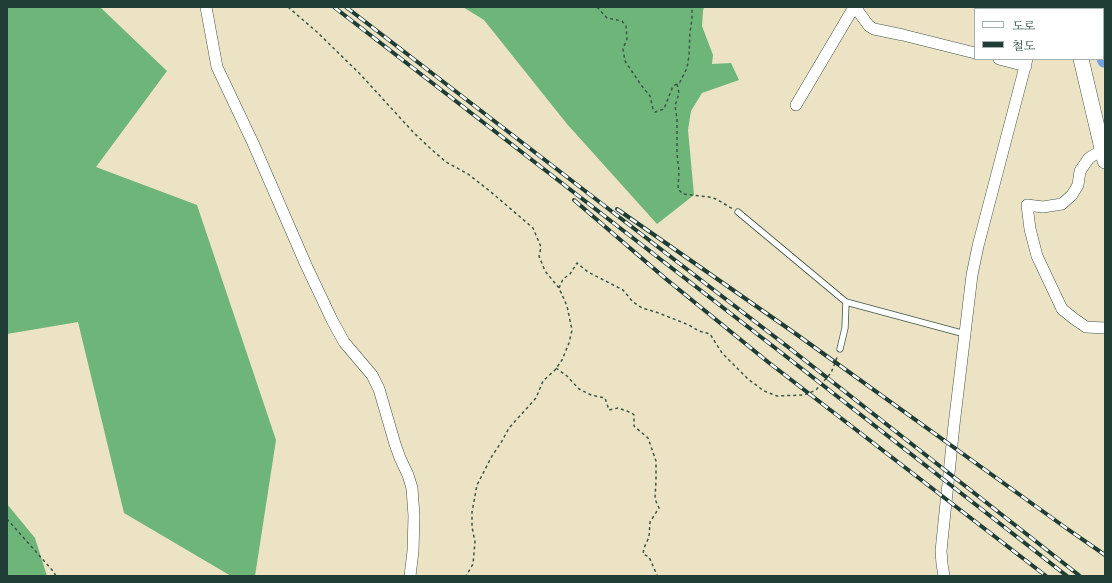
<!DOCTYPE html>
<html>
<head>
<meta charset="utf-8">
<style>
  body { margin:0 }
  #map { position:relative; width:1112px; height:583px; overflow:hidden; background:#ebe3c3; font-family:"IM FELL Great Primer","Noto Serif KR",serif }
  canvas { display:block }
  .frame { position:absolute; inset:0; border:8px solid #1f3d34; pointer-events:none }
  .legend { position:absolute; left:974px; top:8px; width:130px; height:52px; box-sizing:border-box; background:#fff; border:1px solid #a5b1ae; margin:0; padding:5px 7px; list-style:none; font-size:12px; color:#1f3d34 }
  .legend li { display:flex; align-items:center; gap:8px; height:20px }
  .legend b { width:20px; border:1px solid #a5b1ae }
</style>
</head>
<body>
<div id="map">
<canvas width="1112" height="583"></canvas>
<div class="frame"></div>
<ul class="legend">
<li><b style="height:5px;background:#fff"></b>도로</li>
<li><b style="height:5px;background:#1f3d34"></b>철도</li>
</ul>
</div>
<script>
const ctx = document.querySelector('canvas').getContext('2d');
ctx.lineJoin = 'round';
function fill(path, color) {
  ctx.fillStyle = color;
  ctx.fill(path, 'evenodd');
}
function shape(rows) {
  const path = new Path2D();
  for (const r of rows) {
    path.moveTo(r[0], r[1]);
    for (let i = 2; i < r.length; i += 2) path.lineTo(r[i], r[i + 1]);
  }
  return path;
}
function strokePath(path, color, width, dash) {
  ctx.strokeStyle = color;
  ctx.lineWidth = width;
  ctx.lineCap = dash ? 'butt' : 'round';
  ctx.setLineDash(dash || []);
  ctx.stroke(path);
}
const forest = shape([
  [7,7,100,7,167,71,96,167,197,205,276,440,255,576,231,576,124,513,78,322,7,334],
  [463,7,704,7,703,11,702,26,713,55,712,64,731,63,739,80,702,93,691,111,688,130,694,195,657,224,567,124,484,20],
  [7,504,35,538,47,576,7,576]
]);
const river = shape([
  [1092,7,1092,9],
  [1103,52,1105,60]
]);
const path = shape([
  [288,7,317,32,360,74,414,133,431,149,446,162,468,174,491,192,533,228,541,247,539,256,545,271,559,288,567,306,572,330,569,343,562,360,555,370,543,381,536,398,509,428,502,441,492,456,477,485,472,512,472,527,475,542,473,564,466,576],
  [597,7,607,18,622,21,626,26,627,39,623,49,625,61,641,85,650,96,653,109,655,112,664,109,673,86,680,82,687,68,689,56,690,32,692,19,692,11,691,7],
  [677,84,679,93,675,106,677,118,677,154,679,171,678,189,683,194,709,197,716,199,733,209],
  [559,288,563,279,570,274,577,263,588,272,623,290,633,302,642,308,656,312,689,325,699,331,710,334,722,353,748,379,764,391,777,396,804,395,816,390,831,373,838,355],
  [556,368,567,376,579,389,591,395,605,398,609,410,618,408,632,413,634,415,634,426,648,438,656,461,656,480,655,499,659,508,650,522,649,537,644,548,643,554,649,557,657,575,657,576],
  [7,519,53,571,56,576]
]);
const lane = shape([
  [738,212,846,302,965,334],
  [840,349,845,328,846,302]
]);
const street = shape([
  [206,7,217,67,253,143,306,265,332,320,344,342,372,375,379,389,395,444,400,458,408,475,412,488,414,516,413,551,410,576],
  [855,7,869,26,874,29,903,35,975,53],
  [1027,7,1029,9],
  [1040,9,1041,7],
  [999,59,1026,66],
  [796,105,854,7],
  [1102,150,1089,158,1080,171,1078,185,1072,195,1062,204,1043,207,1027,205,1030,229,1037,256,1062,309,1073,318,1086,327,1105,328],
  [944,576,942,564,941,551,954,425,972,275,978,246,1027,59]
]);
const secondary = shape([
  [1066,7,1067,9],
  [1081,59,1105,161]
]);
const rail = shape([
  [334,7,783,354,1067,576],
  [346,7,788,347,1080,576],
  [574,200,666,279,768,362,1046,576],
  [617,209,796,334,1066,528,1105,555]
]);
fill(forest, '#6eb57a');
strokePath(river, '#74a4de', 16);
strokePath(lane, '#3e5649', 7);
strokePath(street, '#3e5649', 12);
strokePath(secondary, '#3e5649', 16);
strokePath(path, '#3e5649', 1.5, [3, 3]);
strokePath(lane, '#fff', 5.5);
strokePath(street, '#fff', 11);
strokePath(secondary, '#fff', 15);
strokePath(rail, '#1f3d34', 4);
strokePath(rail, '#fff', 2.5, [8]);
</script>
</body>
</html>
